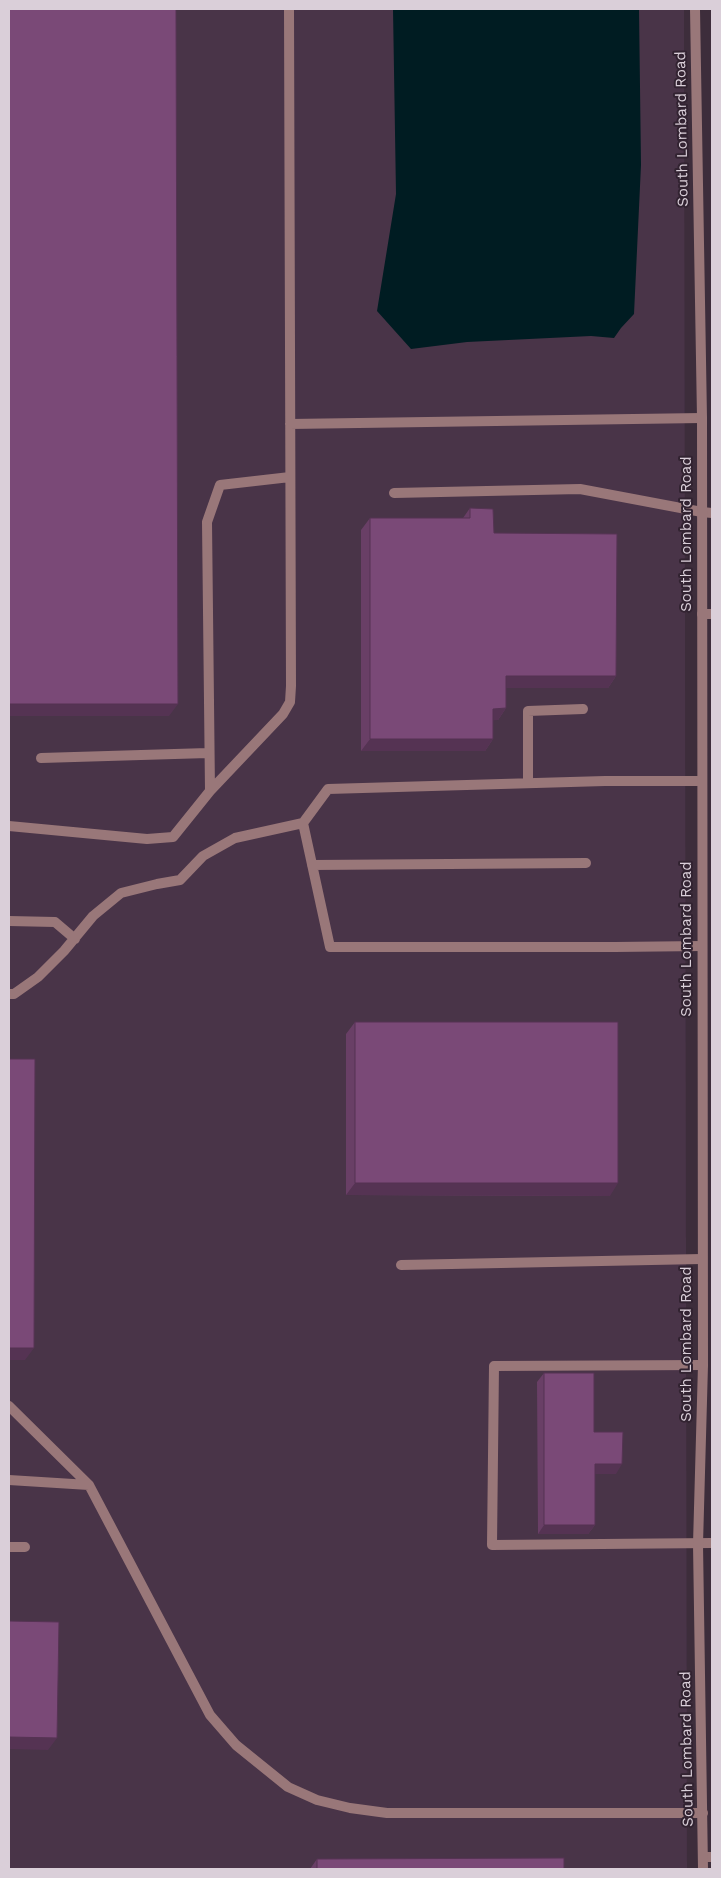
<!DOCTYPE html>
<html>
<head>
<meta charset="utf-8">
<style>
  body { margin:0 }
  #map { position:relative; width:721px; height:1878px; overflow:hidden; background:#3d2d3b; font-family:"Work Sans",sans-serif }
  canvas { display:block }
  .frame { position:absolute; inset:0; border:10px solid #dacfd9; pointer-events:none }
</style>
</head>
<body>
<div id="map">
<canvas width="721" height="1878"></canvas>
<div class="frame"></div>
</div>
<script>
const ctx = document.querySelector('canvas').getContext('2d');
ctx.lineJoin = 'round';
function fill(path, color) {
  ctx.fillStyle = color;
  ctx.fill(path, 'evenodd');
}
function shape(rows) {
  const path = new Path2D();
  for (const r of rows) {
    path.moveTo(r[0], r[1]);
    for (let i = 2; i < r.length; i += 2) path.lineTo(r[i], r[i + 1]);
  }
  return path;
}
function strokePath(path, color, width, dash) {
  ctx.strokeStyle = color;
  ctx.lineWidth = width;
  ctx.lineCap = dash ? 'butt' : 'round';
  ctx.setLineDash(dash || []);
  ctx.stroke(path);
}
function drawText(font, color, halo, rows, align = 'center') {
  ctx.font = font + ' "Work Sans",sans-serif';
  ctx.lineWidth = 4;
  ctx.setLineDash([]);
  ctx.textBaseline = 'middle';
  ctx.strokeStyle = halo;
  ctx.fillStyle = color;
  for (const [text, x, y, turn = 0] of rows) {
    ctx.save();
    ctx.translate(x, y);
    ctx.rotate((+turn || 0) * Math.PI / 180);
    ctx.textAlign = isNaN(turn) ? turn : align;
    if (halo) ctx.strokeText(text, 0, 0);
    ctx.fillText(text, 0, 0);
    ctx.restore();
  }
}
const built = shape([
  [9,9,684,9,687,1869,9,1869]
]);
const water = shape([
  [393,9,639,9,641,165,634,314,621,328,614,338,591,336,467,342,411,349,377,311,396,194]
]);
const lane = shape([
  [290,424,702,418],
  [394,493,580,489,702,512,712,513],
  [702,614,712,614],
  [41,758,208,753],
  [702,781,605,781,328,789,303,823,330,947,615,947,702,946],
  [528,783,528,711,583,709],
  [210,791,207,522,220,485,290,477],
  [9,826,147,839,173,837,210,791,283,714,290,702,291,686,289,9],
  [312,865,586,863],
  [9,921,55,922,75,939],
  [9,994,14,994,38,977,64,951,93,916,121,893,157,884,180,880,203,856,235,838,303,823],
  [401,1265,702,1259],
  [703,1365,494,1366,492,1545,712,1543],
  [9,1406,89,1485,210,1715,236,1745,288,1787,317,1800,350,1808,387,1813,703,1813],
  [9,1480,89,1485],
  [9,1547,25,1547],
  [703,1857,712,1857]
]);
const street = shape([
  [695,9,702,418,703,1365,698,1544,703,1869]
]);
const wall = shape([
  [470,508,494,533,616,676,608,688,506,688,506,708,498,720,493,720,493,739,485,751,361,751,361,530,370,518,463,518],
  [355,1022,610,1196,346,1195,346,1034],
  [544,1373,594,1432,616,1474,595,1474,595,1525,588,1534,538,1534,537,1382],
  [317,1859,564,1869,310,1869]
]);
const shadedWall = shape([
  [506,676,616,676,608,688,498,688],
  [9,704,178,704,169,716,9,716],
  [506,708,498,720,485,721,493,709],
  [370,739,493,739,485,751,361,751],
  [355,1183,618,1183,610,1196,346,1195],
  [9,1348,34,1348,25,1360,9,1360],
  [595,1464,622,1464,616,1474,588,1474],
  [544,1525,595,1525,588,1534,538,1534],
  [9,1737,57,1738,48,1750,9,1749]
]);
const building = shape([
  [9,9,176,9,178,704,9,704,9,9],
  [470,508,493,509,494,533,617,534,616,676,506,676,506,708,493,709,493,739,370,739,370,518,470,518,470,508],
  [355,1022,618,1022,618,1183,355,1183,355,1022],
  [9,1059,35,1059,34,1348,9,1348,9,1059],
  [544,1373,594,1373,594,1432,623,1432,622,1464,595,1464,595,1525,544,1525,544,1373],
  [9,1621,59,1622,57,1738,9,1737,9,1621],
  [564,1858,564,1869,317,1869,317,1859,564,1858]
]);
const streetNames = [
  ["South Lombard Road",682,129,-91],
  ["South Lombard Road",687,534,-90],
  ["South Lombard Road",687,939,-90],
  ["South Lombard Road",687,1344,-90],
  ["South Lombard Road",687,1749,-91]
];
fill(built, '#493448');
fill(water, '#001c22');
strokePath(lane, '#997779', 10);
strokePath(street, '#997779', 10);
fill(wall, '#693f66');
fill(shadedWall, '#553353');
fill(building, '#7a4977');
strokePath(building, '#553353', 1);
drawText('15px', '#dacfd9', '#322331', streetNames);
</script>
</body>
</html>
